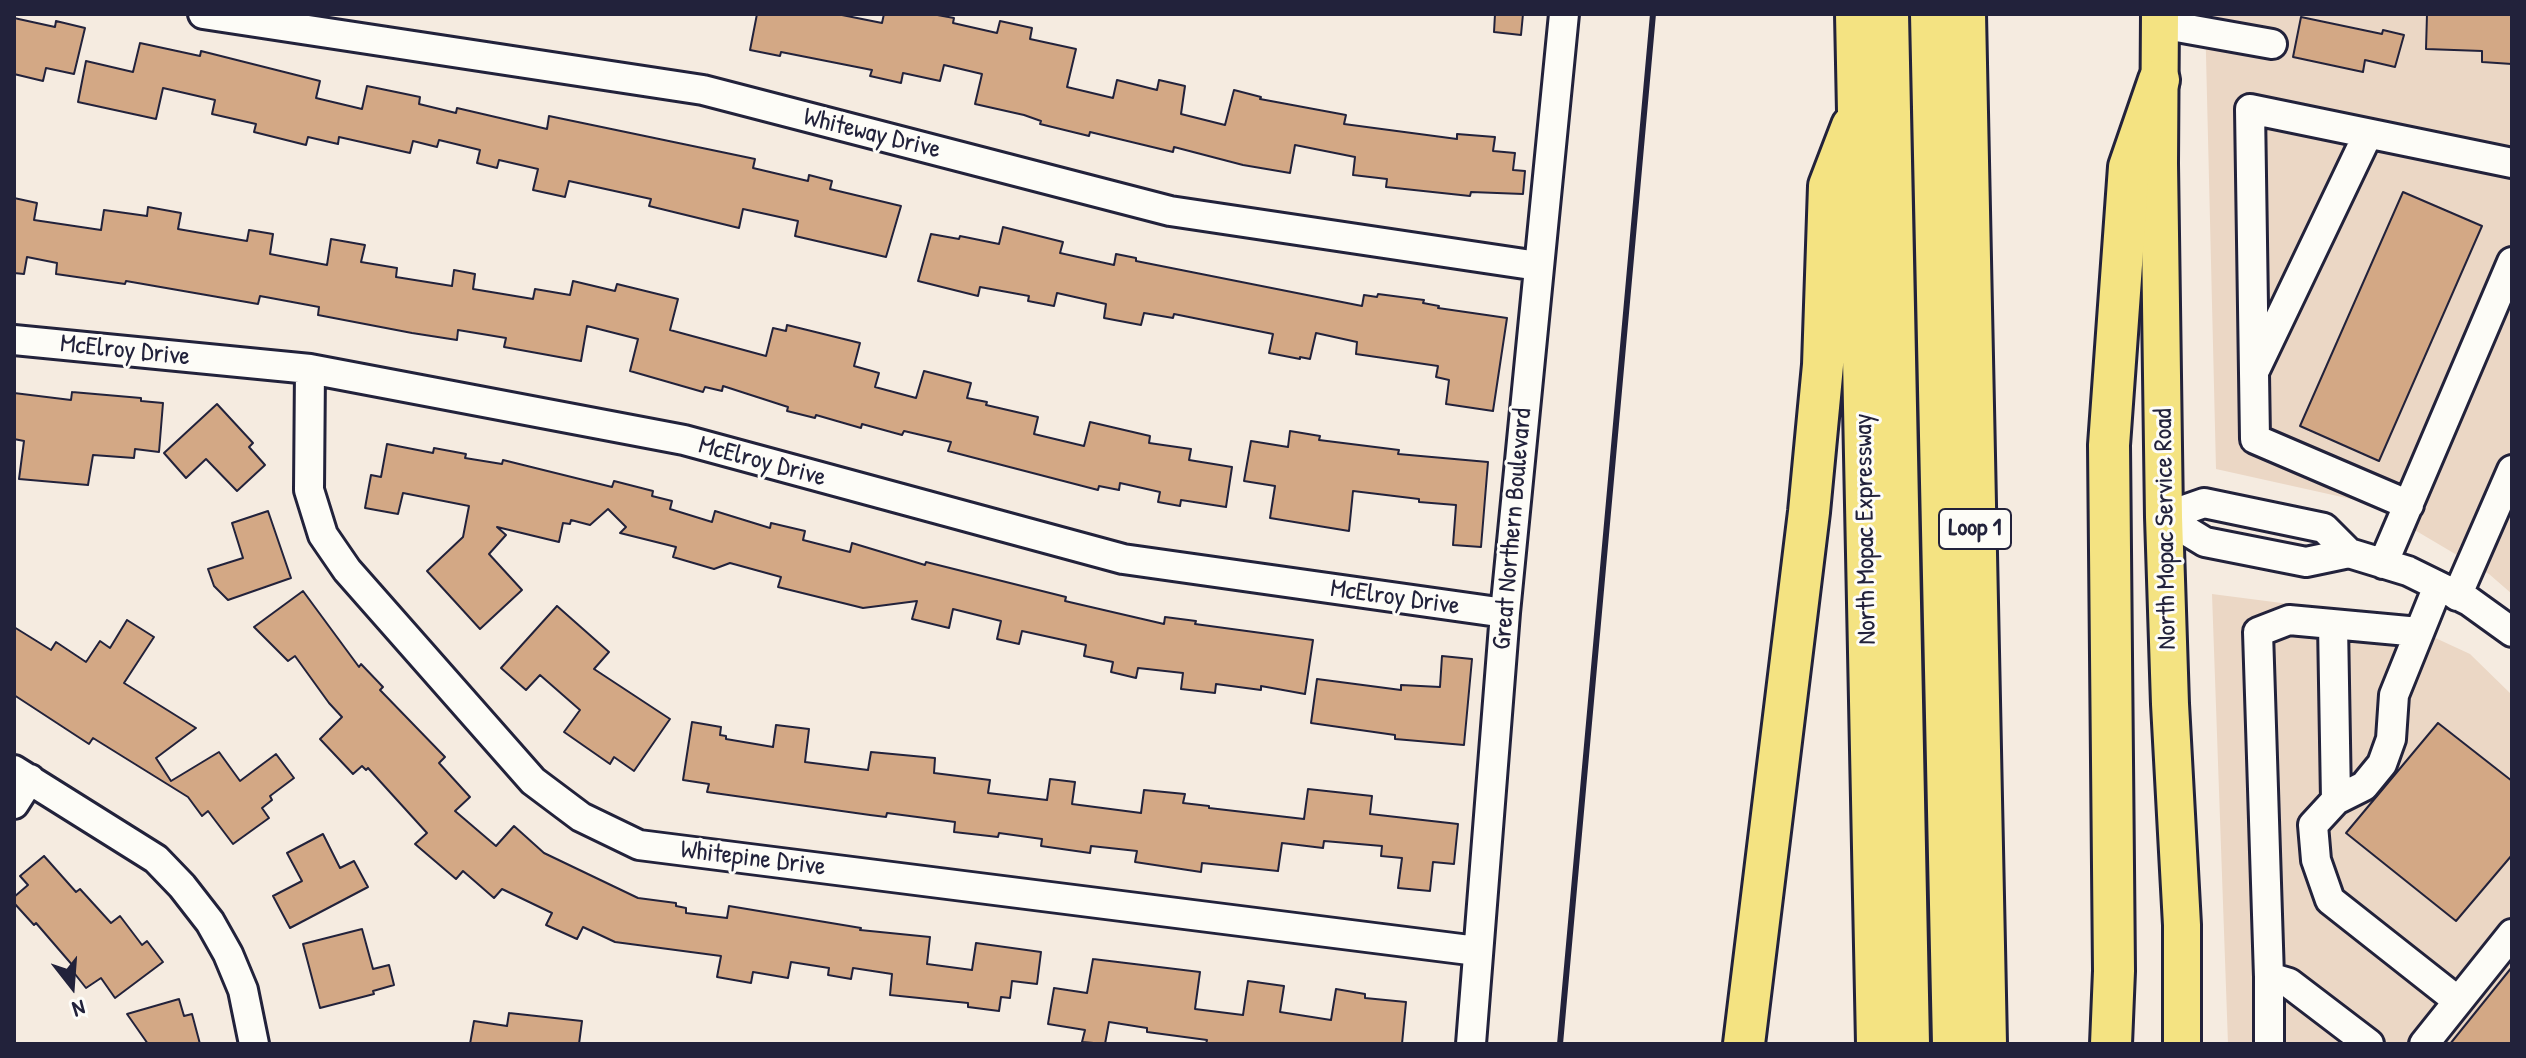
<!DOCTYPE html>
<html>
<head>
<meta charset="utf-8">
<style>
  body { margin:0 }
  #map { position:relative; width:2526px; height:1058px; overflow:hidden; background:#f5ebe0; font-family:"Patrick Hand",sans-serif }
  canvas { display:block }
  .frame { position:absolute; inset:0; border:16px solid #22223b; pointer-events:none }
  .north { position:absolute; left:32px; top:946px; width:80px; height:80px; -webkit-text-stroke:6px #fdfcf7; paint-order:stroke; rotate:163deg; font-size:22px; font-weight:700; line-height:32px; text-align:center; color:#22223b }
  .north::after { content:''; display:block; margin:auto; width:28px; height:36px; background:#22223b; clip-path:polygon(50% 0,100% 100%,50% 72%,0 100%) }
</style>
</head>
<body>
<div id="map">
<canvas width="2526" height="1058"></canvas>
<div class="frame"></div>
<div class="north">N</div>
</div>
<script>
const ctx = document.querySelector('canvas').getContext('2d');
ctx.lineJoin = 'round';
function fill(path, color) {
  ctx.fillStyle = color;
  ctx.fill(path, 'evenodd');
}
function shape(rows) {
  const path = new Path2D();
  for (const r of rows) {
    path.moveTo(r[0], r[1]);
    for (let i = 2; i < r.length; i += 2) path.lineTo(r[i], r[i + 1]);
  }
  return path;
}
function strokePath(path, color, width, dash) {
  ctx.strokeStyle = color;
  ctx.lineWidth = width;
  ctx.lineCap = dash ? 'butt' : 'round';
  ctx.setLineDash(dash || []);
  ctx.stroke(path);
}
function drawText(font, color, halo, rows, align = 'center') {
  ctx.font = font + ' "Patrick Hand",sans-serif';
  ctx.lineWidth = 6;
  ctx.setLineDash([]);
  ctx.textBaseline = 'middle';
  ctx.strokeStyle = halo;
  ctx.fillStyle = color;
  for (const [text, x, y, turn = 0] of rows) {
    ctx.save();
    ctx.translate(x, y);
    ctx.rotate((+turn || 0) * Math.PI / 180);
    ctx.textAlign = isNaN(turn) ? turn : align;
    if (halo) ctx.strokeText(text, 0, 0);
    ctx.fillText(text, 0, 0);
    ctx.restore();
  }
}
const built = shape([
  [2205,14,2512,14,2512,594,2489,574,2369,503,2216,469],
  [2212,594,2390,617,2470,654,2512,695,2512,1044,2228,1044]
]);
const building = shape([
  [757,14,837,14,882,23,884,14,932,14,954,18,953,23,997,33,1000,21,1032,28,1030,39,1076,49,1067,87,1113,98,1117,80,1157,90,1159,80,1185,86,1181,114,1225,125,1234,90,1261,97,1260,99,1346,115,1344,124,1457,139,1457,134,1495,137,1493,151,1515,153,1513,170,1525,171,1523,194,1471,192,1470,196,1386,187,1387,179,1353,175,1355,157,1295,145,1290,173,1243,165,1174,147,1173,152,1090,132,1089,136,1040,124,1041,121,1024,115,975,104,982,74,944,65,940,81,903,73,901,83,870,76,872,70,781,52,780,56,750,50,757,14],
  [1495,14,1523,14,1521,35,1494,32,1495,14],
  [2427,14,2512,14,2512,64,2482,62,2482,51,2426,49,2427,14],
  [2301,17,2382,34,2383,30,2404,35,2395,67,2365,60,2363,72,2293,57,2301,17],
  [14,18,55,27,56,21,85,28,74,74,46,68,43,81,14,74,14,18],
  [140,43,200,56,201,51,320,81,316,98,362,109,367,86,420,97,419,104,456,113,457,108,547,129,549,116,755,159,753,168,808,181,809,175,832,181,830,189,901,206,886,257,795,236,798,221,743,209,739,228,649,206,651,199,569,181,565,197,533,190,538,169,499,160,497,168,477,163,480,150,439,140,437,147,413,141,410,153,339,137,338,144,308,137,306,145,254,132,256,124,212,114,215,100,163,88,156,119,78,102,86,61,133,72,140,43],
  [2403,192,2482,226,2379,461,2300,426,2403,192],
  [14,198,37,203,34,220,101,230,104,210,147,216,148,207,181,213,178,229,247,241,249,230,273,234,270,254,327,265,331,239,365,245,361,262,397,268,396,277,452,286,454,270,475,274,473,289,533,299,535,289,570,295,573,281,615,291,617,284,678,299,670,330,766,356,773,328,786,331,787,325,860,343,854,366,879,373,875,387,916,398,924,371,971,383,967,398,987,402,986,405,1038,417,1034,434,1084,446,1090,422,1150,436,1149,443,1191,449,1189,460,1232,467,1226,507,1181,500,1180,506,1158,502,1160,492,1120,483,1119,490,1099,486,1098,490,948,451,951,442,904,431,902,435,862,424,861,428,816,415,815,418,787,411,788,407,723,386,722,391,705,387,703,392,630,371,638,339,587,326,581,361,504,347,506,338,458,330,457,340,412,333,318,315,319,307,260,296,258,304,126,281,125,284,56,274,57,263,27,257,24,274,14,273,14,198],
  [1003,227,1063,242,1060,253,1114,265,1116,254,1136,258,1136,261,1362,306,1364,295,1377,297,1378,294,1424,300,1423,303,1439,306,1438,308,1507,318,1493,411,1446,404,1449,380,1436,377,1438,366,1356,354,1357,342,1316,333,1310,359,1300,357,1300,359,1269,353,1273,334,1174,314,1173,318,1144,313,1141,325,1104,318,1106,304,1057,293,1054,306,1028,301,1029,296,980,287,978,296,918,281,931,234,959,239,960,236,999,244,1003,227],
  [72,392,141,398,141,401,163,403,159,452,135,449,134,458,93,455,88,485,19,479,24,441,14,439,14,393,71,400,72,392],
  [217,404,253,443,249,447,265,465,237,491,206,459,186,478,164,453,217,404],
  [1290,431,1320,436,1319,440,1399,450,1398,454,1488,462,1481,547,1453,545,1456,505,1419,502,1419,499,1353,491,1349,531,1270,518,1275,486,1244,481,1251,441,1288,447,1290,431],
  [387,444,433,453,434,448,466,454,465,458,502,464,503,460,612,487,614,481,653,491,652,496,672,501,670,509,712,522,715,511,770,528,771,523,805,531,803,540,850,552,852,543,925,565,926,562,1066,597,1065,601,1164,624,1165,617,1196,621,1195,624,1313,640,1305,694,1261,686,1261,690,1216,684,1215,693,1181,689,1183,673,1138,668,1136,678,1111,672,1113,662,1084,656,1086,645,1022,631,1019,644,997,639,1001,621,953,609,949,628,912,619,917,601,863,608,778,587,781,577,730,563,714,569,673,557,676,547,620,533,626,527,608,509,590,525,571,520,570,524,563,523,559,542,497,527,506,535,489,554,522,590,480,629,427,571,463,537,469,506,403,493,398,514,365,508,371,475,381,477,387,444],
  [268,511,291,578,228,600,214,586,208,569,243,558,232,523,268,511],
  [303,591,359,667,361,664,383,687,380,690,445,757,439,763,470,797,455,811,496,846,514,826,544,853,638,898,676,903,676,906,686,908,686,913,727,918,729,906,861,928,860,930,930,937,927,964,972,970,976,943,1041,952,1037,984,1012,981,1010,998,1001,997,999,1011,968,1007,968,1003,890,995,892,974,853,968,851,979,828,975,829,968,791,962,788,978,753,972,751,983,717,977,721,956,615,942,583,927,577,939,546,925,552,913,502,889,494,898,463,871,456,879,415,844,427,833,368,768,366,770,362,766,353,774,320,739,342,717,329,703,295,656,288,661,254,627,303,591],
  [557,606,609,652,594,669,670,719,634,771,614,757,610,764,564,732,580,710,540,675,526,690,501,668,557,606],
  [127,620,154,637,124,683,196,728,156,758,171,781,219,752,240,781,276,754,294,778,270,796,272,800,262,808,269,818,233,844,208,811,202,816,188,797,93,738,89,744,14,695,14,627,51,650,56,642,86,662,100,641,110,648,127,620],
  [1442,656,1472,659,1464,745,1395,739,1395,735,1311,723,1317,679,1401,690,1401,685,1440,687,1442,656],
  [692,722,721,727,720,735,726,736,726,739,773,747,776,725,809,729,805,762,868,770,871,752,935,758,934,773,990,780,988,793,1047,800,1050,779,1075,782,1072,804,1141,813,1144,790,1185,794,1183,803,1209,806,1209,808,1304,819,1308,789,1372,796,1370,814,1458,824,1454,864,1433,862,1430,891,1398,888,1402,858,1381,856,1382,846,1324,841,1323,848,1282,843,1278,871,1202,863,1201,872,1135,862,1137,851,1091,846,1090,853,1041,846,1042,839,999,833,998,837,954,832,955,822,887,813,886,817,870,815,707,792,709,784,683,780,692,722],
  [2438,723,2512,781,2512,855,2456,921,2346,833,2438,723],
  [323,834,340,868,354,861,368,887,290,928,273,896,302,881,287,853,323,834],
  [44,856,76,892,80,889,111,923,120,916,142,945,147,941,163,962,115,998,101,978,86,988,71,969,74,967,36,923,34,925,14,903,14,897,28,885,20,876,44,856],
  [362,929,373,969,389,965,394,985,373,991,374,994,320,1008,303,944,362,929],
  [1093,959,1200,972,1195,1009,1243,1015,1248,981,1284,986,1280,1012,1331,1020,1336,989,1365,994,1365,998,1406,1002,1402,1044,1206,1044,1207,1040,1147,1032,1147,1028,1109,1022,1105,1044,1082,1042,1085,1030,1048,1024,1054,988,1087,993,1093,959],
  [2512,967,2512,1044,2450,1044,2512,967],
  [179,999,184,1016,192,1014,200,1044,148,1044,127,1014,179,999],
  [509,1013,582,1021,579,1044,470,1044,474,1021,507,1026,509,1013]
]);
const minor = shape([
  [203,14,703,90,1170,211,1538,266],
  [2160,24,2272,44],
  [14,340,310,369,684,440,1123,559,1505,613],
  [2256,368,2368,134],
  [310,369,309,490,323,535,347,570,533,781,581,817,639,845,1477,951],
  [2409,505,2255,439,2250,109,2512,163],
  [2164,517,2205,542,2306,562,2349,553,2408,571,2469,601,2512,632],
  [2164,517,2204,503,2324,528,2349,553],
  [2383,564,2512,262],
  [2438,586,2394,695,2391,739,2382,764,2364,786,2336,800,2313,825,2316,860,2330,900,2458,1001],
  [2457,596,2512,470],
  [2333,624,2336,800],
  [14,770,156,859,182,886,210,922,228,954,243,990,254,1044],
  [14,804,30,779],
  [2269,977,2258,632,2289,620,2419,632],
  [1471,1044,1505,613,1564,14],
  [2269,1044,2269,977,2289,983,2369,1044],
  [2424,1044,2512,934]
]);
const major = shape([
  [2160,14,2159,163,2164,517,2170,704,2182,925,2182,1044]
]);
const highway = shape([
  [1856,14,1877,1044],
  [1888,14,1909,1044],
  [1931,14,1953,1044],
  [1965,14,1986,1044],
  [1744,1044,1809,512,1823,365,1829,186,1852,126],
  [2111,1044,2114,971,2109,445,2129,167,2159,80]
]);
const rail = shape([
  [1560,1044,1653,14]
]);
const shields = [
  [1975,529,72]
];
const shieldNames = [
  ["Loop 1",1975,529]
];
const streetNames = [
  ["Whiteway Drive",872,134,14],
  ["McElroy Drive",125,351,6],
  ["McElroy Drive",762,462,15],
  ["Great Northern Boulevard",1513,529,-85],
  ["North Mopac Expressway",1866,529,-91],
  ["North Mopac Service Road",2166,529,-91],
  ["McElroy Drive",1395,598,8],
  ["Whitepine Drive",753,859,7]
];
fill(built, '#ebd7c5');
fill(building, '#d3a885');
strokePath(building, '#22223b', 2);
strokePath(minor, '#22223b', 34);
strokePath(major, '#22223b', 42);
strokePath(highway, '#22223b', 46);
strokePath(minor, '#fdfcf7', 28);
strokePath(major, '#f4e382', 36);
strokePath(highway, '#f4e382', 40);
strokePath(rail, '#22223b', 6);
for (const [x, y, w] of shields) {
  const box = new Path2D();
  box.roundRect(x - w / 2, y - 20, w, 40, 6);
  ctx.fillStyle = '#fdfcf7';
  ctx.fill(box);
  strokePath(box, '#22223b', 2);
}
drawText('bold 24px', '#22223b', null, shieldNames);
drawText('26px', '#22223b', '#fdfcf7', streetNames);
</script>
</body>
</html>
